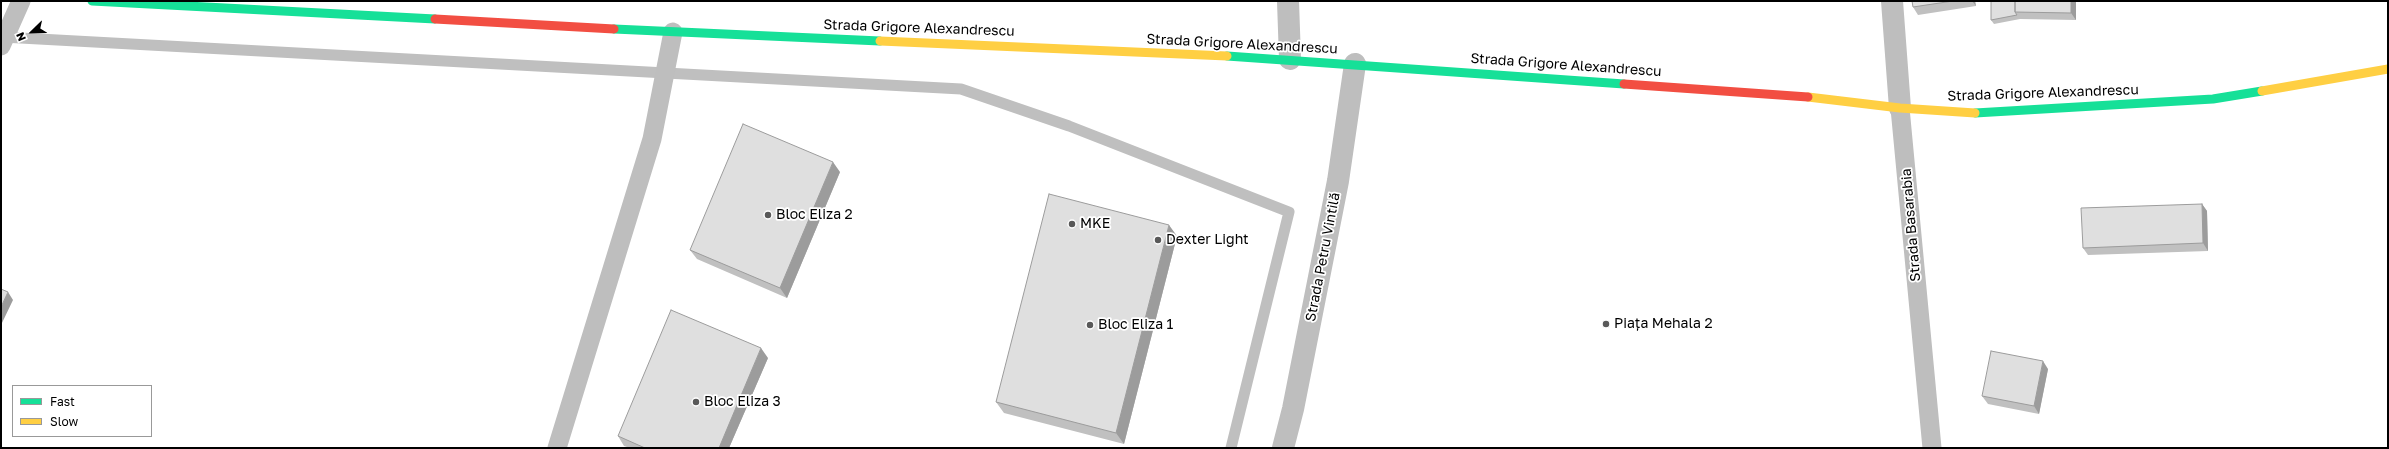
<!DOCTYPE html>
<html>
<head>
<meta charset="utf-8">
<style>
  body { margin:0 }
  #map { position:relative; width:2389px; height:449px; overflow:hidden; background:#fff; font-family:"Golos Text",sans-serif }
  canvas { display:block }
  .frame { position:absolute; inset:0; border:2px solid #000; pointer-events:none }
  .legend { position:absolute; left:12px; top:385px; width:140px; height:52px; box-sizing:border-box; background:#fff; border:1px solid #999; margin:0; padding:5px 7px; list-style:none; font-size:12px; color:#000 }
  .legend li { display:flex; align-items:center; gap:8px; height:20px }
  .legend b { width:20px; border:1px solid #999 }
  .north { position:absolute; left:12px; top:12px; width:40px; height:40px; -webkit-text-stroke:3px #fff; paint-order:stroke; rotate:247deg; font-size:11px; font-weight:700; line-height:16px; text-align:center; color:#000 }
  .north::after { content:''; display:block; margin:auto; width:14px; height:18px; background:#000; clip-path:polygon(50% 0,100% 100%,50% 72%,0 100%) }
</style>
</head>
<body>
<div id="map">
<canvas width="2389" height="449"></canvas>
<div class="frame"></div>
<ul class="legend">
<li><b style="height:5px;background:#16e098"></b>Fast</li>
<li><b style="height:5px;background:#ffcf43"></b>Slow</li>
</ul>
<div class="north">N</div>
</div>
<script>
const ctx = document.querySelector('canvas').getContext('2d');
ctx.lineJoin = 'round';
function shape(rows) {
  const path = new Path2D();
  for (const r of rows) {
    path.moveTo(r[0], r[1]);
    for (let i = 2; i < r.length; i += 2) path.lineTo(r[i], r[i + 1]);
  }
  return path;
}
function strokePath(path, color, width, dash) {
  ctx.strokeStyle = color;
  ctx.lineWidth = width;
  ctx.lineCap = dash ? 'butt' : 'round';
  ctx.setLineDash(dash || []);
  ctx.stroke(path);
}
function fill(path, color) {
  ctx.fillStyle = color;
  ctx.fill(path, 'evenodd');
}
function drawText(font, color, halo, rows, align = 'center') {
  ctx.font = font + ' "Golos Text",sans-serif';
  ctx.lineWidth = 3.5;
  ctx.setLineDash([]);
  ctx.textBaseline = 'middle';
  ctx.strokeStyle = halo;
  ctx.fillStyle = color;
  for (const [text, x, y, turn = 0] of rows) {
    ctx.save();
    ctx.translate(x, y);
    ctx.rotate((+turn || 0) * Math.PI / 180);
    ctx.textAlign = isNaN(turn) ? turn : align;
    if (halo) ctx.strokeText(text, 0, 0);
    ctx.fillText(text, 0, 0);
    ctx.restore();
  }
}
const stream = shape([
  [2,37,961,89,1069,126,1289,212,1231,448]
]);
const lane = shape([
  [1,46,21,1],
  [1900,108,1932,448],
  [557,448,652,139,673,32]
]);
const street = shape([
  [1288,1,1290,59],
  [1892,1,1900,108],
  [1283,448,1293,409,1338,181,1355,64]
]);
const fast = shape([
  [92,1,435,19],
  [614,29,880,41],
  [1227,56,1624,84],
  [1975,113,2213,99,2262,91]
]);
const slow = shape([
  [880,41,1227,56],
  [2262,91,2388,69],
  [1808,97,1900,108,1975,113]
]);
const jam = shape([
  [435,19,614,29],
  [1624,84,1808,97]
]);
const wall = shape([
  [1912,1,1975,1,1976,6,1918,15,1913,7],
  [1991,1,2076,1,2076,20,2020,19,1994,24,1991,20],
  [840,172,787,298,697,259,690,250],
  [2202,204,2207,211,2208,251,2088,255,2083,248],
  [1177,236,1124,444,1004,413,996,402],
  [768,358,729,448,630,448,624,446,618,436],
  [2048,369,2039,414,1988,404,1982,396]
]);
const shadedWall = shape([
  [1972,1,1975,1,1976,6],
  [2071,1,2076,1,2076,20,2071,13],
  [833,162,840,172,787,298,780,288],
  [2202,204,2207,211,2208,251,2203,243],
  [1169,225,1177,236,1124,444,1116,433],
  [8,292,13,300,1,325,1,307],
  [761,348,768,358,729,448,719,448],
  [2043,361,2048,369,2039,414,2034,406]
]);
const building = shape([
  [1912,1,1953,1,1913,7,1912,1],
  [1991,1,2015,1,2015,12,2017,15,1991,20,1991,1],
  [2015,1,2071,1,2071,13,2015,12,2015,1],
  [743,124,833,162,780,288,690,250,743,124],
  [1049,194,1169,225,1116,433,996,402,1049,194],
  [2202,204,2203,243,2083,248,2081,208,2202,204],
  [1,289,8,292,1,307,1,289],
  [671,310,761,348,719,448,645,448,618,436,671,310],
  [1991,351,2043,361,2034,406,1982,396,1991,351]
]);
const markers = [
  [768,215,4,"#595959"],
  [1072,224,4,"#595959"],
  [1158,240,4,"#595959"],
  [1606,324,4,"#595959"],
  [1090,325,4,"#595959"],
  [696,402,4,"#595959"]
];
const streetNames = [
  ["Strada Grigore Alexandrescu",919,28,2],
  ["Strada Grigore Alexandrescu",1242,44,3],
  ["Strada Grigore Alexandrescu",1566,65,4],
  ["Strada Grigore Alexandrescu",2043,93,-2],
  ["Strada Basarabia",1911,225,-95],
  ["Strada Petru Vintilă",1323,257,-79]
];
const poiNames = [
  ["Bloc Eliza 2",776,215],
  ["MKE",1080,224],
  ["Dexter Light",1166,240],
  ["Piața Mehala 2",1614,324],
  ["Bloc Eliza 1",1098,325],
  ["Bloc Eliza 3",704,402]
];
strokePath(stream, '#bfbfbf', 11);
strokePath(lane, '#bebebe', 19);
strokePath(street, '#bebebe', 22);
strokePath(fast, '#16e098', 9);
strokePath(slow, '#ffcf43', 9);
strokePath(jam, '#f24e42', 9);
fill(wall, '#c0c0c0');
fill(shadedWall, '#9c9c9c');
fill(building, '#dfdfdf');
strokePath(building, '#9c9c9c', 1);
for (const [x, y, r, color] of markers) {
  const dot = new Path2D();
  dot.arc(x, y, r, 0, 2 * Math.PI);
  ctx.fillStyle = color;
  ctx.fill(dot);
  strokePath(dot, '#fff', 1.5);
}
drawText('14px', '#000', '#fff', streetNames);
drawText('14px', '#000', '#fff', poiNames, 'left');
</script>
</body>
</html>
